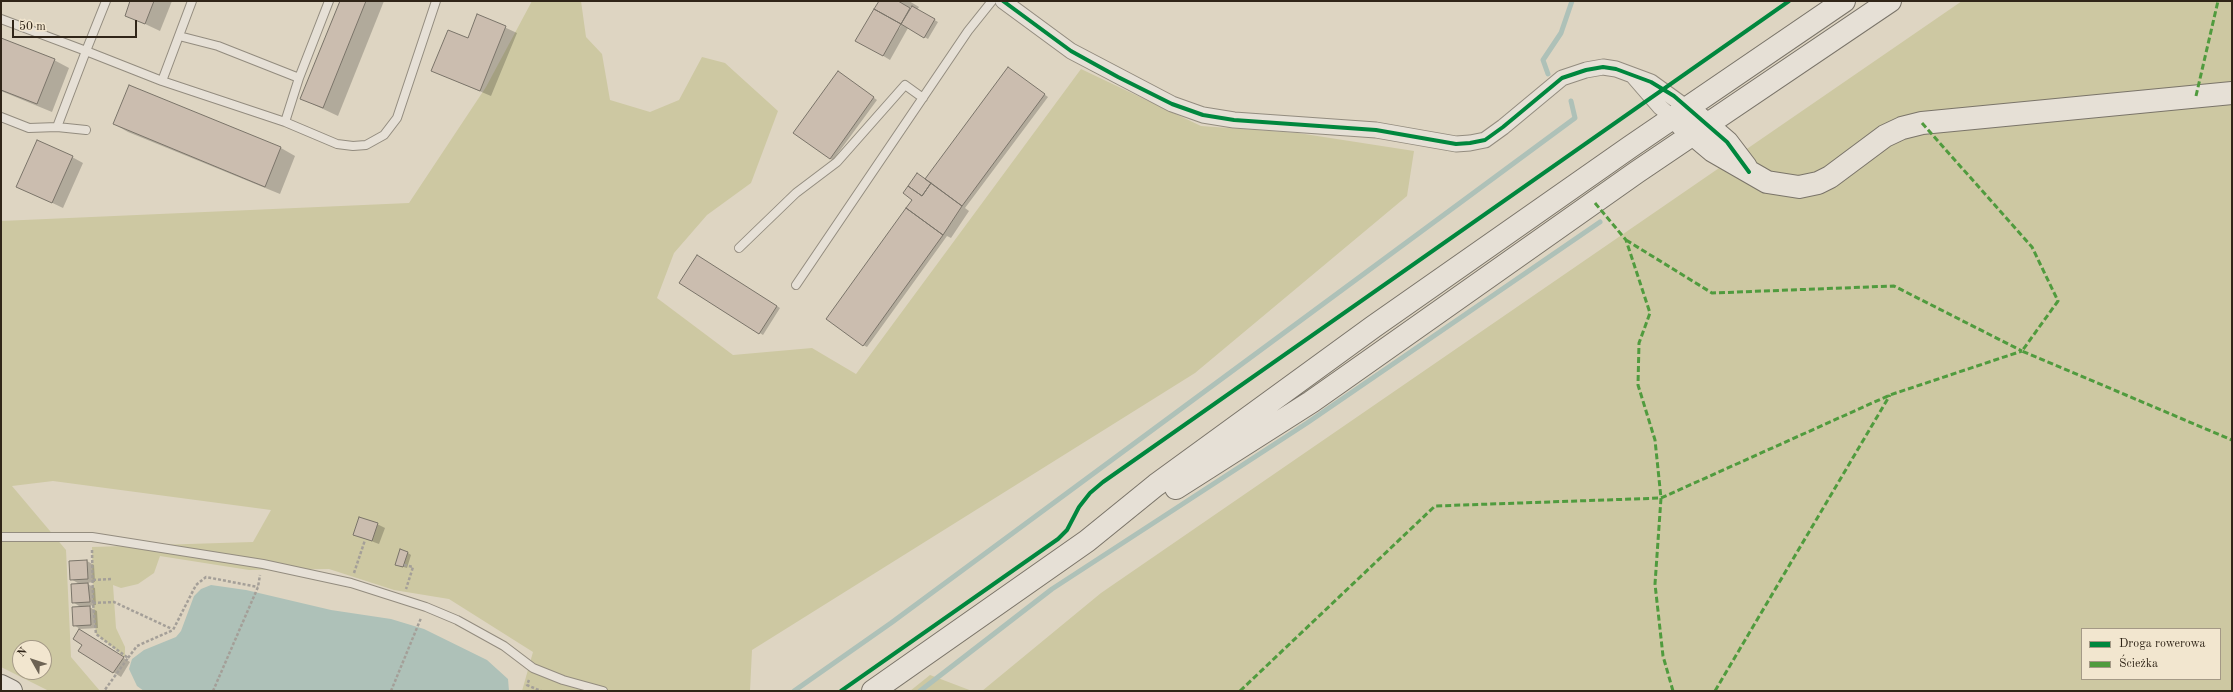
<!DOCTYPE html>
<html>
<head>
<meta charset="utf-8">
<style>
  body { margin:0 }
  #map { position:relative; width:2233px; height:692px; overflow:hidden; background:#ded5c2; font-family:"Old Standard TT",serif }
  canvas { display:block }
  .frame { position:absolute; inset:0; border:2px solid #302518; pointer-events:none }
  .legend { position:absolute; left:2081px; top:628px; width:140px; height:52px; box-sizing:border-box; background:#f2e6cf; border:1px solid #a49986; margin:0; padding:5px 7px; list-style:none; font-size:12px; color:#302518 }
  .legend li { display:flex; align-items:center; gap:8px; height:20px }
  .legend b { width:20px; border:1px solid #a49986 }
  .north { position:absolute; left:12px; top:640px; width:40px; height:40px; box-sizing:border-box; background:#f2e6cf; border:1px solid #a49986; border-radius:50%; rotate:309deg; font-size:11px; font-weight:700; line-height:16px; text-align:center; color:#302518 }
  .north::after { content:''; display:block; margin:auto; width:14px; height:18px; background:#6d6354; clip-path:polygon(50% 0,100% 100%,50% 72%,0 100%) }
  .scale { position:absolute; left:12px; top:20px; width:125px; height:18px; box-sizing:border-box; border:2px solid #302518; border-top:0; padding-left:5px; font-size:12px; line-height:14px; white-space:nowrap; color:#302518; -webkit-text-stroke:3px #f2e6cf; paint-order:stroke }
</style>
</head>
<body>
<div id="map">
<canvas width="2233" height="692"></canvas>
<div class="frame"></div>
<ul class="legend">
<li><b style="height:5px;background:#00873e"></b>Droga rowerowa</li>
<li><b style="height:5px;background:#509b3e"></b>Ścieżka</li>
</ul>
<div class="north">N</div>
<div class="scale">50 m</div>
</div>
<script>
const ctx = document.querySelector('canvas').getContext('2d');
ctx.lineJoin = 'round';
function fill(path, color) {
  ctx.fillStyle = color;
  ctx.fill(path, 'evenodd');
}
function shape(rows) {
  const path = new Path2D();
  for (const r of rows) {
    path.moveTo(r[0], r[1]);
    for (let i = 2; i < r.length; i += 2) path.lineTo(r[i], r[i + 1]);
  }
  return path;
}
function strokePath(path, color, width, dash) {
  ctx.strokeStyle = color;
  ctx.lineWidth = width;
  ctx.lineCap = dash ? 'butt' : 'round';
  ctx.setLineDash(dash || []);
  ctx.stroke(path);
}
const green = shape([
  [532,1,581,1,586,37,602,54,610,100,650,112,679,100,702,57,725,63,778,111,751,183,707,215,674,253,657,298,733,355,812,348,856,374,1081,69,1201,126,1298,133,1414,151,1407,196,1195,373,752,650,750,691,522,691,533,652,449,599,394,590,329,569,249,570,160,556,154,573,138,584,121,588,113,585,116,628,125,647,125,657,96,634,93,603,92,547,253,542,271,510,53,481,12,486,66,550,71,657,100,691,49,691,1,667,1,221,409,203,486,87],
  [20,648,44,648,44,672,20,672],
  [1962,1,2232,1,2232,691,982,691,1101,593],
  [2082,629,2220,629,2220,679,2082,679],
  [930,675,972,691,910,691]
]);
const water = shape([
  [211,585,246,590,331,610,391,619,424,629,487,660,508,679,509,691,144,691,137,686,129,669,132,659,144,650,176,637,181,631,194,596,201,589]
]);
const shadow = shape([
  [132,1,172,1,160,31,126,15],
  [341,1,384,1,338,116,302,99],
  [880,1,909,1,919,7,917,10,938,22,928,39,908,28,890,60,857,40],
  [910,7,912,7,899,29,897,28],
  [478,15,517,33,491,96,432,71,468,39],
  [1,39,54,60,69,68,52,112,1,91],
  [1012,71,1048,97,965,208,969,211,951,238,947,236,867,347,863,345,908,207,926,180],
  [841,74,877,100,833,160,830,159],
  [114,124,281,148,295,156,280,194,128,132],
  [72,157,83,163,63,208,17,186],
  [697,257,780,308,763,335,680,283],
  [377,524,385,528,379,544,355,535],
  [408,553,411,555,407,568,400,566],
  [87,561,94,565,95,582,86,583,95,588,96,605,87,606,97,611,98,628,80,629,74,625,82,608,73,602,81,585,71,579],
  [87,635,130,662,121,677,79,651]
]);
const stream = shape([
  [1548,74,1543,60,1561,33,1572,1],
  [794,691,891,623,1575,118,1571,101],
  [920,691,1052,589,1307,423,1600,222]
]);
const building = shape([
  [130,1,154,1,145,24,125,16,130,1],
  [340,1,366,1,323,108,300,99,340,1],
  [879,1,898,1,910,8,901,24,874,9,879,1],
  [912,6,935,19,924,38,901,24,912,6],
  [874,9,901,24,883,56,855,41,874,9],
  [477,14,506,26,480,91,431,71,448,30,468,38,477,14],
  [1,38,55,59,37,104,1,90,1,38],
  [1008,67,1045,94,962,206,925,179,1008,67],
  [838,71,874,97,830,159,793,133,838,71],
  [129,85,281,147,265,187,113,124,129,85],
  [37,140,73,156,52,203,16,187,37,140],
  [917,173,931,183,922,196,908,186,917,173],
  [931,183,962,206,943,235,906,208,912,200,903,193,908,186,922,196,931,183],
  [906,208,943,235,863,346,826,319,906,208],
  [697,255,777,306,759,334,679,283,697,255],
  [359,517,378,523,372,541,353,535,359,517],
  [400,549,408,552,403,567,395,565,400,549],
  [87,560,88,579,70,580,69,561,87,560],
  [88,583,90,602,72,603,71,584,88,583],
  [90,606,91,625,73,626,72,607,90,606],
  [79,629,124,657,113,673,78,651,82,645,73,639,79,629]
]);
const path = shape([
  [92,550,93,603,96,634,128,658,104,691],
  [404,565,413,567,406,589],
  [354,573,365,540],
  [93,580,112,579],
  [93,603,114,602,172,629],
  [128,658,137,646,173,630,196,585,206,577,258,587],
  [529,680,527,685,541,691],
  [213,691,258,587,260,575],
  [391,691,421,618]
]);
const lane = shape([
  [1,19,86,51,106,1],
  [179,36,218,46,299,78],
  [162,81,192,1],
  [1,117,29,128,57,127,86,51,162,81,285,122,337,144,353,146,366,145,384,135,397,118,436,1],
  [285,122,299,78,329,1],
  [57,127,86,130],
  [739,248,796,193,837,162,905,85,923,98],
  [796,285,968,31,992,1],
  [1,537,92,537,263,564,351,583,426,607,457,620,504,646,533,668,563,680,603,691]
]);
const street = shape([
  [1003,1,1071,51,1172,104,1203,115,1234,120,1376,130,1456,144,1470,143,1485,140,1503,127,1562,78,1586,70,1603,67,1616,69,1651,82,1687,108],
  [1634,77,1660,107,1673,118]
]);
const secondary = shape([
  [1697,116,1727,142,1746,167],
  [1682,125,1713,151,1767,182,1799,187,1818,183,1830,177,1885,136,1902,128,1922,123,2232,93],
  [1176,488,1311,402,1637,172,1890,1],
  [1,686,11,691],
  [873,691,1087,541,1156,485,1373,327,1630,147,1844,1]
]);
const quiet = shape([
  [2196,96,2218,1],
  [1922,123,2032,247,2058,301,2022,351,2232,440],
  [1595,203,1626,240,1650,313,1639,343,1638,385,1655,440,1661,498,1655,584,1663,656,1673,691],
  [1626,240,1712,293,1894,286,2022,351],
  [1240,691,1435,506,1661,498,1890,395,2022,351],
  [1715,691,1890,395]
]);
const cycleway = shape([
  [1003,1,1071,51,1118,77,1172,104,1203,115,1234,120,1376,130,1456,144,1470,143,1485,140,1503,127,1562,78,1586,70,1603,67,1616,69,1651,82,1674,96,1727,142,1749,172],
  [841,691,1058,539,1067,530,1079,507,1090,493,1103,482,1789,1]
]);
fill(green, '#cdc8a2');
fill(water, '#aec1b8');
fill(shadow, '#0003');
strokePath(stream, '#aec1b8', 5);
fill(building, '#cbbdaf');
strokePath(building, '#7a7469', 1);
strokePath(lane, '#938c7f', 10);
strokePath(street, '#938c7f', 17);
strokePath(secondary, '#7a7469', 24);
strokePath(path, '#a49f98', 2.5, [3, 2]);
strokePath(lane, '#e6e0d6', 8);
strokePath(street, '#e6e0d6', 15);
strokePath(secondary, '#e6e0d6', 22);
strokePath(quiet, '#509b3e', 3, [6, 3]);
strokePath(cycleway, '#00873e', 4);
</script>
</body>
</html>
